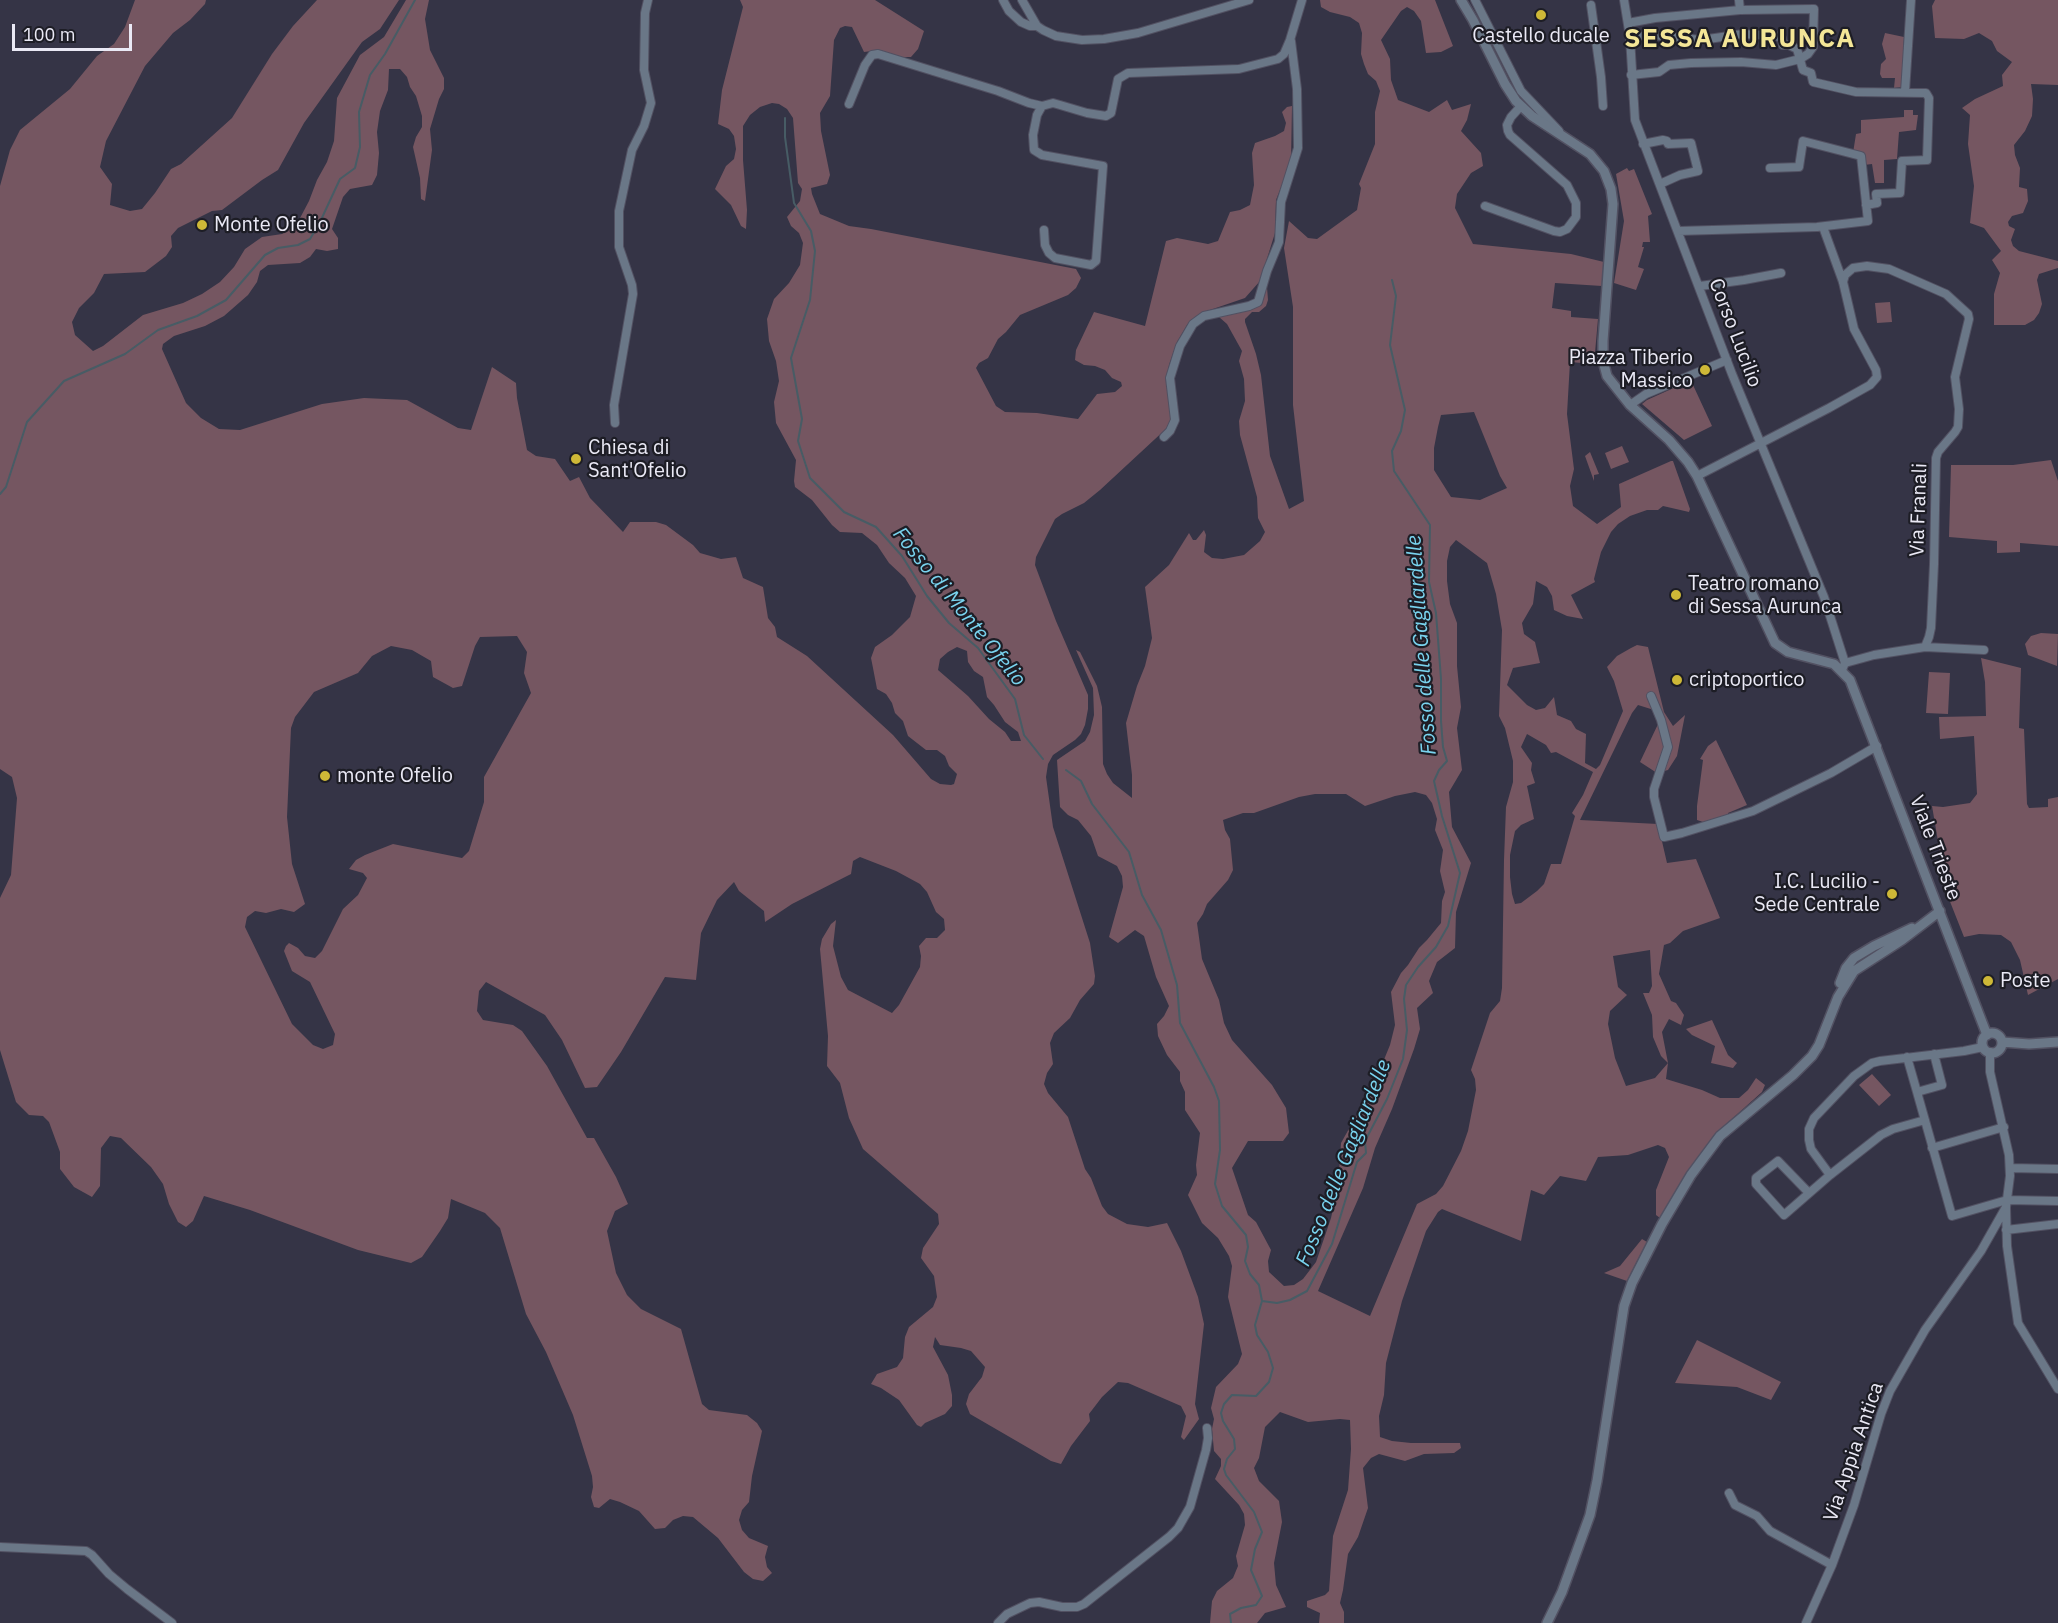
<!DOCTYPE html>
<html>
<head>
<meta charset="utf-8">
<style>
  body { margin:0 }
  #map { position:relative; width:2058px; height:1623px; overflow:hidden; background:#353446; font-family:"IBM Plex Sans",sans-serif }
  canvas { display:block }
  .scale { position:absolute; left:12px; top:24px; width:120px; height:27px; box-sizing:border-box; border:3px solid #eae9f5; border-top:0; padding-left:8px; font-size:18px; line-height:21px; white-space:nowrap; color:#eae9f5; -webkit-text-stroke:4px #1d1d25; paint-order:stroke }
</style>
</head>
<body>
<div id="map">
<canvas width="2058" height="1623"></canvas>
<div class="scale">100 m</div>
</div>
<script>
const ctx = document.querySelector('canvas').getContext('2d');
ctx.lineJoin = 'round';
function fill(path, color) {
  ctx.fillStyle = color;
  ctx.fill(path, 'evenodd');
}
function shape(rows) {
  const path = new Path2D();
  for (const r of rows) {
    if (r.length === 3) {
      path.moveTo(r[0] + r[2], r[1]);
      path.arc(r[0], r[1], r[2], 0, 2 * Math.PI);
      continue;
    }
    path.moveTo(r[0], r[1]);
    for (let i = 2; i < r.length; i += 2) path.lineTo(r[i], r[i + 1]);
  }
  return path;
}
function strokePath(path, color, width, dash) {
  ctx.strokeStyle = color;
  ctx.lineWidth = width;
  ctx.lineCap = dash ? 'butt' : 'round';
  ctx.setLineDash(dash || []);
  ctx.stroke(path);
}
function drawText(font, color, halo, rows, align = 'center') {
  ctx.font = font + ' "IBM Plex Sans",sans-serif';
  ctx.lineWidth = 4.5;
  ctx.setLineDash([]);
  ctx.textBaseline = 'middle';
  ctx.strokeStyle = halo;
  ctx.fillStyle = color;
  for (const [text, x, y, turn = 0] of rows) {
    ctx.save();
    ctx.translate(x, y);
    ctx.rotate((+turn || 0) * Math.PI / 180);
    ctx.textAlign = isNaN(turn) ? turn : align;
    if (halo) ctx.strokeText(text, 0, 0);
    ctx.fillText(text, 0, 0);
    ctx.restore();
  }
}
const green = shape([
  [135,0,206,0,205,4,190,20,173,33,145,66,106,141,100,167,112,184,110,205,130,211,142,209,155,193,171,169,181,164,232,118,272,54,293,26,317,0,399,0,380,29,362,42,304,123,278,170,262,180,222,210,212,211,178,228,171,236,172,247,166,256,145,272,104,274,94,293,79,308,72,322,75,335,93,351,103,346,143,315,183,303,202,294,220,282,234,267,245,249,262,237,282,234,299,220,309,201,317,180,327,162,334,141,337,98,360,55,384,37,406,0,429,0,425,19,430,50,444,78,444,89,439,99,430,129,432,150,425,201,421,199,420,178,413,147,416,137,422,127,422,116,416,96,410,87,407,77,400,69,389,69,388,90,380,111,377,132,379,153,377,175,372,185,350,189,343,197,332,229,338,238,338,249,327,251,316,249,310,257,300,263,268,265,260,271,257,282,248,295,224,316,205,326,174,336,163,344,162,349,186,403,201,418,219,429,240,430,322,404,364,398,407,400,458,428,471,430,492,367,516,383,517,398,527,450,536,456,555,459,570,481,579,477,590,498,623,532,630,522,656,522,666,525,693,545,700,553,721,559,736,557,743,578,763,587,768,618,775,627,777,637,807,656,893,735,931,779,940,784,951,785,954,784,957,774,949,766,945,756,937,750,926,750,908,736,903,721,895,713,892,703,886,694,877,689,873,668,871,658,875,647,892,635,910,617,916,596,905,578,889,563,877,545,862,533,840,532,832,525,812,500,795,487,794,481,796,460,776,423,774,402,779,381,776,361,769,341,767,319,774,299,789,283,800,265,803,243,799,233,791,226,787,217,800,201,802,189,798,183,793,118,787,109,779,104,772,103,760,107,750,115,743,126,743,160,747,210,746,229,741,226,731,205,715,189,726,166,734,159,736,149,734,136,729,129,718,124,722,90,743,7,740,0,875,0,924,31,918,49,911,57,902,57,880,50,864,52,852,27,845,26,840,28,834,40,830,96,820,113,821,131,830,175,827,184,811,188,812,194,820,214,849,226,871,229,1076,269,1081,278,1076,288,1068,295,1020,315,1006,332,998,339,988,358,979,363,976,368,996,406,1005,412,1037,413,1078,419,1097,394,1115,392,1122,386,1121,382,1112,378,1105,370,1095,366,1084,365,1075,360,1076,350,1094,312,1145,326,1166,241,1177,238,1208,244,1218,241,1230,212,1240,210,1250,205,1254,185,1252,153,1255,143,1275,136,1284,131,1286,123,1282,112,1287,107,1292,106,1291,162,1276,200,1275,233,1260,281,1245,298,1210,310,1197,316,1187,325,1177,342,1169,365,1167,382,1172,417,1168,427,1100,490,1084,503,1062,514,1055,519,1036,557,1035,565,1056,621,1088,695,1088,709,1085,725,1081,734,1075,740,1053,755,1048,764,1046,777,1053,827,1090,943,1095,976,1094,984,1080,1000,1070,1018,1054,1033,1050,1043,1053,1064,1047,1073,1044,1084,1048,1093,1068,1117,1085,1169,1091,1178,1102,1206,1108,1214,1127,1224,1148,1227,1167,1223,1181,1251,1198,1297,1204,1324,1195,1404,1199,1419,1184,1440,1181,1437,1186,1416,1181,1406,1128,1383,1118,1382,1102,1397,1089,1414,1090,1421,1071,1446,1061,1464,1051,1461,970,1414,966,1404,969,1394,982,1377,985,1367,971,1351,961,1348,940,1345,935,1337,933,1347,948,1375,952,1395,952,1406,945,1414,925,1423,921,1427,917,1425,899,1400,881,1388,871,1384,877,1374,897,1367,903,1358,905,1337,909,1327,933,1307,937,1297,934,1276,921,1258,923,1248,939,1224,938,1214,863,1149,849,1118,840,1083,827,1066,828,1036,820,949,822,939,831,924,836,920,833,946,841,977,848,990,892,1013,899,1005,920,967,921,956,919,946,926,938,937,938,945,930,944,919,936,912,927,892,920,884,896,871,860,857,853,861,851,874,792,904,765,922,764,911,739,891,734,882,717,900,701,933,696,980,665,977,621,1052,597,1087,585,1088,562,1040,545,1015,486,982,479,991,477,1011,483,1020,513,1025,522,1031,547,1066,587,1138,594,1138,616,1177,628,1204,615,1211,607,1231,616,1273,627,1295,641,1309,681,1329,702,1404,709,1410,747,1415,757,1423,762,1431,752,1476,749,1502,742,1510,739,1520,742,1530,749,1538,768,1546,765,1557,767,1567,772,1573,763,1581,753,1579,744,1572,718,1538,693,1517,683,1516,673,1520,665,1528,655,1529,639,1511,620,1502,610,1499,599,1508,594,1507,591,1497,593,1487,592,1476,573,1415,546,1352,526,1314,500,1228,485,1213,451,1199,448,1218,440,1231,422,1257,411,1263,358,1250,250,1210,204,1196,193,1221,186,1227,178,1222,169,1204,163,1184,151,1167,121,1138,110,1136,101,1148,100,1186,92,1197,74,1187,60,1169,60,1152,49,1122,43,1116,29,1115,16,1102,0,1050,0,898,11,875,17,798,12,777,0,769,0,186,10,150,20,130,70,89,97,56,114,44,125,27],
  [517,636,527,652,524,673,531,693,484,777,484,802,469,851,462,858,393,844,365,855,356,860,349,869,363,873,367,878,358,895,343,909,322,951,315,958,305,956,298,948,289,943,286,946,284,951,292,971,310,982,335,1034,333,1045,323,1049,313,1045,292,1024,245,927,247,917,255,911,266,913,281,909,294,912,305,904,292,864,287,817,291,728,295,717,314,692,358,673,372,656,391,646,412,650,431,661,433,677,453,688,462,686,475,646,480,637],
  [957,647,967,651,968,662,974,671,983,677,987,697,994,705,1005,722,1018,732,1021,741,1011,741,1005,732,989,719,968,696,938,670,940,659,948,652],
  [1320,0,1435,0,1453,46,1441,52,1426,53,1421,21,1414,11,1407,7,1401,11,1381,40,1390,59,1391,80,1398,100,1429,112,1447,100,1452,110,1471,104,1467,120,1461,131,1481,153,1483,166,1471,173,1457,194,1455,208,1473,244,1571,254,1604,262,1602,286,1555,283,1552,308,1571,311,1571,317,1598,319,1594,364,1570,362,1567,414,1574,469,1570,486,1573,506,1597,524,1621,507,1619,484,1671,461,1673,461,1690,509,1689,512,1663,506,1658,510,1647,510,1630,516,1618,524,1611,532,1601,552,1594,579,1595,582,1571,595,1583,619,1567,616,1554,610,1552,596,1547,587,1536,581,1533,604,1522,623,1524,634,1535,642,1540,663,1513,668,1507,685,1527,705,1536,710,1545,708,1554,697,1557,715,1571,721,1576,729,1586,734,1585,763,1596,769,1600,765,1623,711,1614,681,1607,667,1617,656,1631,648,1637,645,1648,647,1664,712,1673,726,1685,715,1677,756,1668,770,1657,773,1640,762,1659,722,1654,710,1638,705,1632,713,1580,820,1658,824,1667,863,1696,859,1720,918,1683,931,1670,943,1664,945,1659,974,1671,1001,1676,1003,1684,1015,1681,1025,1669,1019,1662,1032,1668,1063,1666,1079,1702,1090,1720,1098,1739,1098,1748,1090,1756,1078,1765,1085,1762,1092,1715,1134,1686,1175,1660,1218,1656,1215,1656,1190,1669,1157,1665,1148,1658,1145,1628,1155,1598,1157,1586,1181,1560,1176,1544,1195,1531,1190,1521,1241,1442,1209,1438,1212,1426,1231,1402,1301,1386,1363,1384,1395,1379,1416,1380,1437,1392,1441,1411,1443,1460,1443,1461,1448,1454,1453,1424,1454,1405,1461,1379,1454,1371,1458,1363,1468,1368,1508,1358,1537,1348,1554,1343,1590,1340,1603,1344,1612,1344,1623,1319,1623,1320,1613,1307,1607,1307,1601,1325,1595,1329,1591,1333,1536,1348,1490,1351,1449,1350,1420,1340,1419,1308,1422,1280,1412,1265,1427,1259,1458,1254,1468,1259,1481,1279,1501,1282,1522,1274,1563,1276,1585,1286,1607,1265,1613,1257,1623,1210,1623,1212,1601,1217,1591,1233,1578,1238,1566,1236,1556,1245,1525,1244,1514,1239,1505,1215,1479,1221,1466,1221,1459,1214,1451,1212,1429,1214,1419,1211,1408,1216,1387,1238,1364,1242,1354,1228,1297,1232,1266,1229,1256,1218,1238,1202,1223,1188,1195,1197,1175,1196,1165,1200,1133,1185,1110,1185,1092,1180,1081,1180,1072,1167,1055,1158,1036,1157,1024,1164,1016,1169,1006,1156,977,1144,936,1135,930,1118,943,1109,937,1123,887,1122,876,1117,866,1098,856,1091,836,1078,820,1068,815,1060,807,1057,760,1085,741,1090,732,1094,715,1093,688,1076,650,1080,652,1097,686,1102,707,1103,764,1107,774,1113,783,1132,798,1132,775,1126,723,1137,686,1145,666,1152,638,1145,587,1169,565,1189,533,1193,540,1196,540,1204,530,1206,535,1204,552,1212,558,1223,559,1244,555,1260,541,1265,532,1258,518,1257,497,1240,435,1239,421,1245,401,1244,379,1239,361,1242,351,1227,324,1219,317,1258,305,1267,287,1268,300,1266,306,1259,312,1252,312,1245,319,1245,322,1256,354,1261,375,1270,456,1289,509,1304,501,1293,405,1293,307,1284,248,1289,221,1308,238,1317,239,1357,210,1361,188,1359,184,1375,144,1375,112,1380,91,1376,81,1368,74,1364,64,1361,54,1362,33,1359,23,1350,17,1330,12,1321,7],
  [1474,412,1500,476,1507,488,1480,500,1451,497,1434,470,1434,448,1438,427,1441,415],
  [1456,540,1487,563,1496,594,1502,630,1499,716,1505,728,1513,761,1513,782,1506,807,1504,860,1502,988,1500,1001,1490,1013,1471,1070,1475,1079,1476,1090,1468,1131,1461,1151,1443,1186,1436,1194,1417,1204,1370,1316,1318,1291,1363,1188,1375,1148,1392,1109,1414,1049,1420,1029,1417,1008,1433,993,1429,981,1437,962,1455,948,1456,912,1471,863,1452,827,1449,792,1462,770,1457,728,1461,707,1457,666,1457,623,1450,604,1447,581,1447,561,1450,547],
  [1527,734,1546,745,1551,753,1556,752,1593,772,1583,795,1572,813,1575,816,1561,864,1551,864,1544,884,1537,891,1521,903,1515,904,1512,894,1510,877,1510,855,1515,831,1521,825,1534,819,1527,786,1535,783,1531,770,1532,763,1521,747],
  [1415,792,1426,795,1432,803,1437,819,1435,830,1443,850,1440,871,1445,892,1442,901,1441,923,1427,940,1419,948,1408,965,1401,973,1391,992,1395,1025,1390,1045,1374,1084,1341,1143,1338,1186,1331,1218,1316,1262,1303,1279,1294,1285,1284,1286,1269,1272,1268,1261,1271,1250,1256,1222,1248,1215,1232,1168,1248,1141,1283,1141,1289,1133,1286,1108,1272,1085,1232,1040,1224,1023,1219,1000,1202,959,1197,923,1203,914,1207,904,1228,880,1233,870,1230,839,1225,830,1223,820,1243,813,1254,813,1299,797,1315,794,1346,794,1365,806,1395,796],
  [1650,950,1652,986,1649,993,1643,993,1652,1015,1653,1037,1661,1056,1668,1063,1655,1078,1626,1086,1615,1058,1608,1024,1610,1011,1627,995,1618,987,1613,956],
  [1935,0,2058,0,2058,85,2031,84,2033,99,2032,116,2025,131,2014,145,2015,155,2020,168,2019,187,2027,189,2028,201,2023,213,2012,216,2008,222,2009,226,2015,229,2011,240,2013,246,2019,251,2058,261,2058,268,2039,274,2037,280,2042,304,2039,313,2034,320,2025,325,1994,325,1994,294,2000,273,1992,260,2001,251,1984,228,1970,223,1974,186,1968,144,1970,115,1962,108,1975,99,2003,86,2002,75,2012,62,1997,51,1992,41,1979,33,1964,39,1935,38,1932,6],
  [1885,33,1904,37,1902,87,1894,88,1895,78,1882,78,1880,74,1881,64,1886,59,1882,44],
  [1904,110,1913,110,1913,115,1918,115,1916,130,1899,132,1897,159,1884,160,1884,183,1875,183,1872,164,1864,165,1853,153,1856,134,1861,133,1861,120,1904,117],
  [1627,168,1629,171,1634,169,1652,214,1648,216,1650,242,1643,242,1642,247,1644,247,1638,267,1644,269,1636,290,1614,283,1624,221,1616,174],
  [1890,302,1892,322,1877,323,1875,303],
  [1693,385,1712,426,1684,440,1642,404,1647,400,1678,386,1680,389],
  [1622,446,1629,462,1611,469,1605,453],
  [1590,452,1599,474,1594,475,1594,481,1585,456],
  [2051,460,2058,481,2058,546,2020,543,2020,552,1997,553,1997,541,1949,537,1951,465,2013,465],
  [2041,633,2058,634,2057,666,2028,655,2025,644,2031,636],
  [1981,658,2021,668,2019,728,2024,729,2027,804,2029,808,2048,807,2048,799,2058,797,2058,979,2028,995,2020,960,2011,942,2001,935,1979,934,1964,937,1947,894,1932,806,1943,807,1970,803,1977,794,1974,736,1940,739,1939,717,1986,716,1985,682],
  [1929,672,1950,673,1948,714,1926,713],
  [1716,740,1747,805,1728,813,1728,816,1706,823,1697,820,1697,806,1703,760,1700,759,1708,746],
  [1712,1020,1728,1055,1737,1063,1733,1068,1711,1063,1715,1046,1692,1035,1686,1029],
  [1872,1074,1891,1095,1879,1106,1859,1085],
  [1642,1239,1647,1242,1627,1281,1604,1273,1620,1266],
  [1697,1340,1781,1382,1771,1400,1737,1387,1675,1383]
]);
const stream = shape([
  [785,118,785,137,794,203,811,231,815,251,810,300,791,358,802,419,798,441,810,478,844,512,876,527,902,556,927,596,949,623,978,648,1015,699,1024,735,1043,759],
  [0,494,6,487,27,422,64,381,125,354,158,330,197,316,226,300,265,255,278,248,298,245,310,239,320,222,340,179,355,168,360,147,359,112,370,75,385,54,415,0],
  [1066,770,1081,781,1092,804,1129,852,1142,895,1161,930,1177,985,1180,1023,1214,1087,1219,1101,1220,1150,1215,1184,1222,1206,1246,1235,1248,1247,1245,1261,1250,1274,1259,1285,1262,1301,1255,1325,1257,1335,1268,1352,1273,1368,1269,1382,1256,1396,1232,1395,1224,1404,1221,1413,1223,1421,1234,1439,1235,1449,1227,1459,1224,1469,1226,1475,1254,1512,1262,1532,1255,1549,1251,1570,1262,1596,1256,1605,1241,1608,1230,1614,1231,1623],
  [1262,1301,1277,1303,1290,1300,1307,1291,1332,1244,1357,1162,1366,1153,1365,1141,1387,1099,1403,1059,1407,1030,1404,999,1406,985,1418,967,1436,947,1448,926,1460,873,1442,816,1434,781,1439,770,1447,761,1443,747,1441,721,1441,679,1436,613,1429,582,1430,525,1394,471,1392,451,1401,431,1405,410,1390,345,1396,296,1392,280]
]);
const minor = shape([
  [1003,0,1009,11,1021,22,1030,26,1037,26],
  [1022,0,1037,26,1043,30,1056,36,1082,40,1104,39,1138,33,1249,0],
  [1475,0,1521,91,1559,131],
  [1624,0,1630,37,1635,120,1732,374,1824,597,1845,663,1842,670],
  [1739,0,1740,10],
  [1591,5,1601,77,1603,106],
  [1628,23,1655,18,1740,10,1814,9,1813,47,1808,54,1800,59,1776,65,1741,62,1691,63,1669,65,1659,72,1631,75],
  [1653,35,1701,40,1743,34,1776,36,1782,38,1783,45,1789,45,1797,49,1803,70,1811,73,1813,82,1856,92,1926,93,1929,98,1927,160,1902,161,1900,193,1876,194,1877,203,1866,205],
  [1630,37,1640,36],
  [1905,92,1911,0],
  [849,104,865,65,872,55,878,54,998,91,1029,103,1042,106,1053,103,1060,105,1087,113,1106,116,1111,113,1118,79,1128,73,1239,69,1278,59,1284,54,1290,40,1302,0],
  [1042,106,1037,115,1033,135,1034,150,1042,155,1103,166,1096,261,1091,265,1055,258,1049,253,1045,245,1044,230],
  [1643,144,1663,140,1667,141,1668,144,1691,143,1698,171,1680,175,1660,184],
  [1485,206,1554,231,1560,232,1567,229,1576,217,1576,203,1567,185,1510,135,1508,131,1507,125,1511,117,1521,106],
  [1678,231,1817,227,1868,221,1861,156,1803,141,1799,167,1770,168],
  [1843,282,1845,275,1853,268,1867,266,1889,269,1946,294,1968,314,1969,319,1955,377,1959,409,1958,427,1955,432,1938,452,1936,458,1934,564,1931,628,1929,637,1925,647],
  [1700,286,1744,280,1781,273],
  [1630,405,1646,394,1727,360],
  [615,423,614,405,633,294,632,285,619,247,619,211,632,150,644,126,651,103,644,70,645,13,648,0],
  [1164,437,1170,431,1175,420,1170,378,1180,346,1186,336,1193,324,1204,316,1249,306,1258,302,1267,271,1279,242,1281,202,1298,148,1297,89,1291,41],
  [1697,476,1829,408,1870,385,1877,377,1876,370,1854,329,1843,282,1823,227],
  [1845,663,1874,655,1925,647,1984,650],
  [1651,696,1661,720,1668,747,1654,789,1654,797,1664,837,1682,833,1753,811,1831,773,1877,746],
  [1990,1052,1990,1072,2009,1155,2010,1176,2006,1207,2007,1246,2018,1323,2058,1389],
  [1907,1057,1917,1092,1942,1085,1934,1054],
  [1917,1092,1952,1216,2007,1200,2058,1201],
  [1932,1148,2004,1127],
  [2010,1168,2058,1169],
  [1830,1175,1811,1149,1809,1140,1809,1129,1814,1118,1854,1076,1872,1063,1880,1061,1964,1051,1983,1047],
  [1809,1193,1778,1161,1756,1178,1756,1184,1784,1215,1830,1175,1881,1135,1893,1129,1925,1120],
  [2006,1230,2058,1224],
  [1729,1493,1735,1505,1757,1516,1770,1531,1832,1565],
  [0,1547,86,1551,92,1555,109,1574,127,1589,172,1623],
  [998,1623,1007,1614,1030,1603,1039,1602,1062,1607,1077,1607,1084,1604,1169,1537,1178,1528,1190,1507,1206,1450,1208,1438,1207,1428],
  [1806,1623,1832,1565,1854,1505,1881,1414,1890,1391,1925,1330,1981,1251,2006,1207]
]);
const tertiary = shape([
  [1461,0,1473,20,1505,84,1516,101,1532,116,1590,154,1604,171,1611,189,1613,204,1603,341,1603,361,1607,376,1630,405,1669,440,1688,462,1697,476,1775,643,1788,652,1834,664,1850,680,1987,1035],
  [1840,983,1846,968,1854,958,1874,946,1912,928],
  [1992,1043,10],
  [2002,1042,2029,1044,2058,1042],
  [1547,1623,1562,1592,1590,1515,1597,1481,1624,1306,1632,1283,1662,1224,1691,1175,1720,1136,1793,1075,1812,1056,1819,1045,1838,997,1854,971,1902,940,1940,911]
]);
const markers = [
  [1541,15,6,"#ceb837"],
  [202,225,6,"#ceb837"],
  [1705,370,6,"#ceb837"],
  [576,459,6,"#ceb837"],
  [1676,595,6,"#ceb837"],
  [1677,680,6,"#ceb837"],
  [325,776,6,"#ceb837"],
  [1892,894,6,"#ceb837"],
  [1988,981,6,"#ceb837"]
];
const poiNames = [
  ["Castello ducale",1541,36,"center"],
  ["Monte Ofelio",214,225],
  ["Piazza Tiberio",1693,358,"right"],
  ["Massico",1693,381,"right"],
  ["Chiesa di",588,448],
  ["Sant'Ofelio",588,471],
  ["Teatro romano",1688,584],
  ["di Sessa Aurunca",1688,607],
  ["criptoportico",1689,680],
  ["monte Ofelio",337,776],
  ["I.C. Lucilio -",1880,882,"right"],
  ["Sede Centrale",1880,905,"right"],
  ["Poste",2000,981]
];
const streetNames = [
  ["Corso Lucilio",1735,333,69],
  ["Via Franali",1919,510,-88],
  ["Viale Trieste",1935,848,69],
  ["Via Appia Antica",1854,1452,-71]
];
const waterNames = [
  ["Fosso di Monte Ofelio",959,607,51],
  ["Fosso delle Gagliardelle",1422,645,-94],
  ["Fosso delle Gagliardelle",1344,1163,-68]
];
const districtNames = [
  ["SESSA AURUNCA",1740,39]
];
fill(green, '#755661');
strokePath(stream, '#475c65', 2);
strokePath(minor, '#525162', 10);
strokePath(tertiary, '#525162', 12);
strokePath(minor, '#6a7787', 8);
strokePath(tertiary, '#6a7787', 9);
for (const [x, y, r, color] of markers) {
  const dot = new Path2D();
  dot.arc(x, y, r, 0, 2 * Math.PI);
  ctx.fillStyle = color;
  ctx.fill(dot);
  strokePath(dot, '#1d1d25', 2);
}
drawText('20px', '#eae9f5', '#1d1d25', poiNames, 'left');
drawText('20px', '#eae9f5', '#1d1d25', streetNames);
drawText('italic 21px', '#79d3ee', '#1d1d25', waterNames);
ctx.letterSpacing = '1.5px';
drawText('bold 26px', '#f4e697', '#1d1d25', districtNames);
ctx.letterSpacing = '0px';
</script>
</body>
</html>
